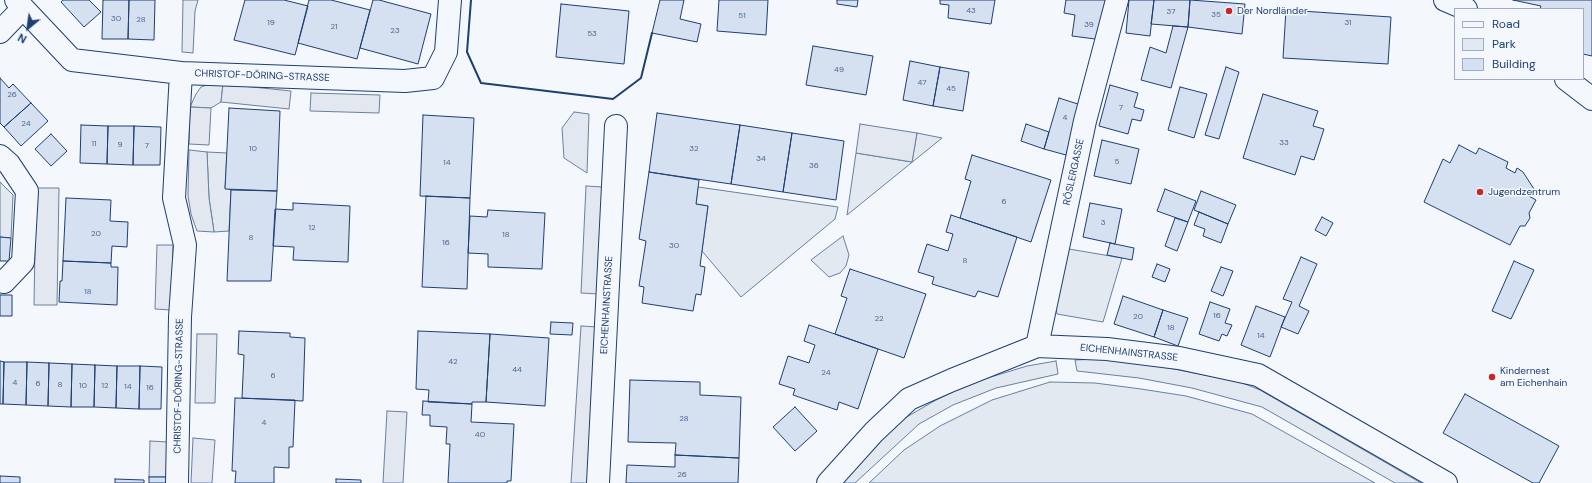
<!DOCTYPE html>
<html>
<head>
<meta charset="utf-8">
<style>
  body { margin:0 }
  #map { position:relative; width:1592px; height:483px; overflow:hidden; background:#f4f7fb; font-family:"DM Sans",sans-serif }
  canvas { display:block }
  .legend { position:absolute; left:1454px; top:8px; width:130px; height:72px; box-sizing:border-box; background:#f4f7fb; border:1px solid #9eadc5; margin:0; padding:5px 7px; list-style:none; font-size:12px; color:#1d3f73 }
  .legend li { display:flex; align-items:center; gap:8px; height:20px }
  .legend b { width:20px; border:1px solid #9eadc5 }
  .north { position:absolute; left:8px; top:8px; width:40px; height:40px; -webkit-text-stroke:3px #f4f7fb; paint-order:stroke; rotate:209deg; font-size:11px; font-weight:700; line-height:16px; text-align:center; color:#1d3f73 }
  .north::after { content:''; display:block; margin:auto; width:14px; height:18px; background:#1d3f73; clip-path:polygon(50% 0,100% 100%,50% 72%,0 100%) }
</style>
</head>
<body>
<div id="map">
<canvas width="1592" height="483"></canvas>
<ul class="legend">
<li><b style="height:5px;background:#f4f7fb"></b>Road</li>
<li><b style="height:11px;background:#e3e9f0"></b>Park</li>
<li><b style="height:11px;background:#d5e0f0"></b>Building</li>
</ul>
<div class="north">N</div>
</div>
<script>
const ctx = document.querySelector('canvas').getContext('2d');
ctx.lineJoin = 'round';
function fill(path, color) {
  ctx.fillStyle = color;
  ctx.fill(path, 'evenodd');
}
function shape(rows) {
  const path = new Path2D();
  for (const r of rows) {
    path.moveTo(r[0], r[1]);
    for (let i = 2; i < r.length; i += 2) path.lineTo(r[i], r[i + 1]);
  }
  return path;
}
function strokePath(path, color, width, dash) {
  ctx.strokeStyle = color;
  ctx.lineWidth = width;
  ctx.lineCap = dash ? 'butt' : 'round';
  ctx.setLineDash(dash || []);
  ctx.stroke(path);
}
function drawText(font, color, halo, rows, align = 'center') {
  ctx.font = font + ' "DM Sans",sans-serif';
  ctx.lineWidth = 3;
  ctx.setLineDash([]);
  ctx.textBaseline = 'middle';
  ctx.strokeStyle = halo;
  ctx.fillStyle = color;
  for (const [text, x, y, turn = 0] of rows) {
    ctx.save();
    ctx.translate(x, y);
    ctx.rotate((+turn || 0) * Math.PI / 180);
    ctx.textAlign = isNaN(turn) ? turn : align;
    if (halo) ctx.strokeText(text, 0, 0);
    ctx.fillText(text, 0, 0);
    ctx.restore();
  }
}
const green = shape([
  [183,0,198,0,195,11,193,53,182,52,183,0],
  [212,83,223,84,221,102,211,108,190,107,196,94,201,87,212,83],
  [917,133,942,138,847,215,856,153,912,162,917,133],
  [207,152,227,153,225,188,231,190,229,231,214,232,209,198,207,152],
  [0,182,13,195,11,238,0,237,0,182],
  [698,187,838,207,835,219,741,297,702,251,708,206,696,204,698,187],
  [843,236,849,255,846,266,840,273,829,277,811,260,843,236],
  [1069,249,1122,258,1103,322,1057,314,1056,307,1069,249],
  [1099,359,1154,365,1240,382,1260,390,1421,483,1395,483,1262,407,1192,388,1139,378,1077,371,1075,360,1099,359],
  [1056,361,1058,374,996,388,953,405,919,424,855,483,839,483,879,439,905,418,936,400,971,383,1027,366,1056,361],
  [1050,382,1095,383,1141,389,1186,396,1252,414,1375,483,869,483,904,450,940,426,992,400,1050,382]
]);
const parking = shape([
  [223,84,291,91,289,109,221,102,223,84],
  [311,93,380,95,379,113,310,111,311,93],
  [190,107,211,108,209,145,189,144,190,107],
  [574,112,589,114,587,173,564,158,562,128,574,112],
  [860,124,917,133,912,162,856,153,860,124],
  [189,150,207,152,209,198,214,232,197,231,191,214,188,196,189,150],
  [586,186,603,187,598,294,581,293,586,186],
  [36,188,59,188,57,305,34,305,36,188],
  [157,245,173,245,171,310,155,309,157,245],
  [581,326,598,327,588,483,571,483,581,326],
  [197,334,217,334,215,403,195,403,197,334],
  [387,411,407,412,403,483,383,483,387,411],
  [193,438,215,440,212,483,191,483,193,438],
  [150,441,168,442,167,477,149,477,150,441]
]);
const building = shape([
  [63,0,89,0,101,12,84,27,61,2,63,0],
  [103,0,129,0,128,39,102,39,103,0],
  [129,0,155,0,154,40,128,39,129,0],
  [245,0,284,0,308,6,295,55,234,40,245,0],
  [309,0,331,0,370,10,357,59,298,43,309,0],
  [373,0,379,0,431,14,418,64,360,48,373,0],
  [660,0,684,0,680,19,701,24,697,42,652,33,660,0],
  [719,0,768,0,766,35,717,31,719,0],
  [837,0,858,0,857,7,837,4,837,0],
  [940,0,995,0,991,24,948,18,949,5,940,4,940,0],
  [1066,0,1108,0,1103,40,1072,36,1075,15,1064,13,1066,0],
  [1129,0,1154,0,1150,36,1126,33,1129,0],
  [1154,0,1190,0,1188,27,1151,24,1154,0],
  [1190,0,1245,4,1242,34,1188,27,1190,0],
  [1513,0,1592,0,1592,56,1583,54,1583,9,1540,9,1541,6,1513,0],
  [561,4,629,11,624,64,556,57,561,4],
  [1286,10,1391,17,1388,64,1283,58,1286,10],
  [1173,26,1188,27,1171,88,1141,80,1150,47,1166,53,1173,26],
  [813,46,873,56,866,95,806,85,813,46],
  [910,61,940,67,933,106,903,100,910,61],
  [940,67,969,72,963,111,933,106,940,67],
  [1226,67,1239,72,1219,139,1205,135,1226,67],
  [0,78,9,88,13,84,31,103,4,127,0,123,0,78],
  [1110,85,1138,93,1134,107,1144,110,1141,121,1132,119,1128,134,1099,126,1110,85],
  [1180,87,1207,94,1194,138,1168,130,1180,87],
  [1263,94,1318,111,1313,126,1324,129,1314,160,1301,156,1295,175,1243,158,1263,94],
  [1059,98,1081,105,1066,155,1044,149,1059,98],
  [31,103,48,121,21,146,4,127,31,103],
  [229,108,280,111,277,191,225,189,229,108],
  [657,113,740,125,731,184,649,172,657,113],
  [423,115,474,118,470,198,420,196,423,115],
  [1026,124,1049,132,1044,149,1021,141,1026,124],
  [81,125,108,126,107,164,80,163,81,125],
  [740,125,792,133,783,192,731,184,740,125],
  [108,126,134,126,133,165,107,164,108,126],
  [134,126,161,127,160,165,133,165,134,126],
  [792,133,844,141,836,200,783,192,792,133],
  [51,134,67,151,51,166,35,149,51,134],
  [1102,140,1139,149,1131,184,1094,176,1102,140],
  [1459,145,1476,154,1479,148,1508,162,1506,168,1515,173,1517,168,1523,172,1534,189,1529,196,1536,200,1529,213,1530,218,1525,226,1520,226,1510,245,1424,202,1443,159,1450,163,1459,145],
  [972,155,1051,180,1031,242,960,218,971,181,965,179,972,155],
  [649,172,699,180,696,204,708,206,700,266,705,267,701,295,696,294,693,311,642,303,644,287,639,286,646,241,639,239,649,172],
  [1165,189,1196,201,1188,222,1157,211,1165,189],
  [231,190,277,191,271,281,227,281,231,190],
  [1201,191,1236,205,1228,224,1194,210,1201,191],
  [426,196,470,198,467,289,422,287,426,196],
  [66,198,111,200,110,221,128,222,127,247,112,246,111,263,63,261,66,198],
  [293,203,350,206,348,262,293,260,294,247,273,246,275,209,293,210,293,203],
  [1090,203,1122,209,1115,244,1083,237,1090,203],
  [488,210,545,213,542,269,488,267,488,254,468,253,470,216,487,217,488,210],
  [1199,212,1228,224,1221,243,1203,236,1205,229,1194,225,1199,212],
  [951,215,1017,237,998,297,978,291,975,297,932,284,934,277,918,272,927,244,948,251,953,234,946,232,951,215],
  [1322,217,1333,223,1326,236,1315,230,1322,217],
  [1175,218,1188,222,1177,251,1165,246,1175,218],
  [0,237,11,238,9,261,0,261,0,237],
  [1110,243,1134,248,1132,260,1107,255,1110,243],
  [1301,257,1317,264,1299,306,1309,311,1298,334,1281,327,1292,302,1283,299,1301,257],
  [63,261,111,263,111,267,118,267,117,305,59,302,60,281,62,281,63,261],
  [1514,261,1534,270,1511,319,1492,311,1514,261],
  [1157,264,1170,269,1165,282,1152,277,1157,264],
  [1221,267,1233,271,1223,296,1211,291,1221,267],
  [850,269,926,294,904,358,835,334,847,298,841,296,850,269],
  [0,295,12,295,12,316,0,316,0,295],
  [1123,296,1163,310,1154,337,1114,324,1123,296],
  [1210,302,1230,309,1225,323,1232,325,1227,336,1222,334,1219,341,1199,334,1210,302],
  [1256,306,1285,317,1270,357,1241,345,1256,306],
  [1163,310,1188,318,1178,346,1154,337,1163,310],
  [551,322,573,323,572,335,550,334,551,322],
  [809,325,878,349,858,409,839,402,837,410,793,395,795,389,779,384,788,356,809,363,815,345,804,341,809,325],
  [239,331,290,333,290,337,305,338,303,401,242,398,244,355,238,354,239,331],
  [418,331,490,334,486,402,472,402,472,404,428,402,429,390,416,389,418,331],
  [490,334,549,338,545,406,486,402,490,334],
  [0,361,4,362,3,404,0,404,0,361],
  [4,362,27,362,26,405,3,404,4,362],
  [27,362,49,363,48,406,26,405,27,362],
  [49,363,72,364,71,407,48,406,49,363],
  [72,364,95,365,94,407,71,407,72,364],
  [95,365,117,366,116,408,94,407,95,365],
  [117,366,140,366,139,409,116,408,117,366],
  [140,366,162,367,161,409,139,409,140,366],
  [630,380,700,382,700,395,741,397,739,458,675,455,676,443,628,442,630,380],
  [1465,394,1559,446,1539,483,1533,483,1443,433,1465,394],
  [235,398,295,400,293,447,289,447,289,468,274,467,274,483,235,483,236,471,232,471,235,398],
  [423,401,472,404,471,422,514,424,511,481,507,481,507,483,448,483,450,444,446,444,447,427,430,426,430,415,422,415,423,401],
  [795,407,817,431,795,451,773,427,795,407],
  [675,455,739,458,738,483,626,483,627,465,675,467,675,455],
  [0,476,20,477,20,483,0,483,0,476],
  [149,477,167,477,166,483,149,483,149,477],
  [115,479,144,480,144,483,115,483,115,479],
  [336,479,361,480,361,483,336,483,336,479]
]);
const minor = shape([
  [23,8,72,60,181,73],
  [0,32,23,8,16,0],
  [0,156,9,164,27,191,23,262,4,282,0,281],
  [1037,346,1085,121,1117,0],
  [177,483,180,317,185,245,174,198,181,73,405,81,433,78,446,52,450,0],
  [598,483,616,126],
  [828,483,874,432,909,399,952,380,1037,346,1107,349,1179,358,1258,375,1446,483]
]);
const tertiary = shape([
  [1445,0,1466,9],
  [1566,79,1592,99]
]);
const wall = shape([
  [471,0,467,52,481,83,613,99,641,78,652,33]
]);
const markers = [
  [1229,11,4,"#c62828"],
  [1480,192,4,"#c62828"],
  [1492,377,4,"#c62828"]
];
const numberNames = [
  ["43",971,11],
  ["37",1171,12],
  ["35",1216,15],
  ["51",742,16],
  ["30",116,19],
  ["28",141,20],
  ["19",271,23],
  ["31",1348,23],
  ["39",1089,25],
  ["21",334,27],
  ["23",395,31],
  ["53",592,34],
  ["49",839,70],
  ["47",922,83],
  ["45",951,89],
  ["26",12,95],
  ["7",1121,108],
  ["4",1065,118],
  ["24",26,124],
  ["33",1284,143],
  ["11",94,144],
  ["9",120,145],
  ["7",147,146],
  ["10",253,149],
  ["32",694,149],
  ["34",761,159],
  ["5",1117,162],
  ["14",447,163],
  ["36",814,166],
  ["6",1004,202],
  ["3",1103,223],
  ["12",312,228],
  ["20",96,234],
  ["18",506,235],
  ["8",251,238],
  ["16",446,243],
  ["30",674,246],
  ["8",965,261],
  ["18",88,292],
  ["16",1217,316],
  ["20",1138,317],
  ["22",879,319],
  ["18",1171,328],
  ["14",1261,336],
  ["42",453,362],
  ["44",517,370],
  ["24",826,373],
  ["6",273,376],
  ["4",15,383],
  ["6",38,384],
  ["8",60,385],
  ["10",83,386],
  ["12",105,386],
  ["14",128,387],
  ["16",150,388],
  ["28",684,419],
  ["4",264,423],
  ["40",480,435],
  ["26",682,475]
];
const poiNames = [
  ["Der Nordländer",1237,11],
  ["Jugendzentrum",1488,192],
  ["Kindernest",1500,371],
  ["am Eichenhain",1500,383]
];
const streetNames = [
  ["CHRISTOF-DÖRING-STRASSE",262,76,2],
  ["RÖSLERGASSE",1074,172,-78],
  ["EICHENHAINSTRASSE",607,305,-87],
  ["EICHENHAINSTRASSE",1129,353,6],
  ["CHRISTOF-DÖRING-STRASSE",179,386,-89]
];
fill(green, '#e3e9f0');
strokePath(green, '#687fa3', 1);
fill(parking, '#e3e8f0');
strokePath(parking, '#687fa3', 1);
fill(building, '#d5e0f0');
strokePath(building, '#1d3f73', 1);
strokePath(minor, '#1d3f73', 24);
strokePath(tertiary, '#1d3f73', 24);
strokePath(minor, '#f4f7fb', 22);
strokePath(tertiary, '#f4f7fb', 22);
strokePath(wall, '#1d3f73', 2);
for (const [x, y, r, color] of markers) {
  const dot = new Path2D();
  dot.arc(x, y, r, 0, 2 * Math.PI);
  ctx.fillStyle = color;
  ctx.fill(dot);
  strokePath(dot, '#f4f7fb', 1.5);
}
drawText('8px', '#4b6792', null, numberNames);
drawText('10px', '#1d3f73', '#f4f7fb', poiNames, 'left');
drawText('10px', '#1d3f73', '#f4f7fb', streetNames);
</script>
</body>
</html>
